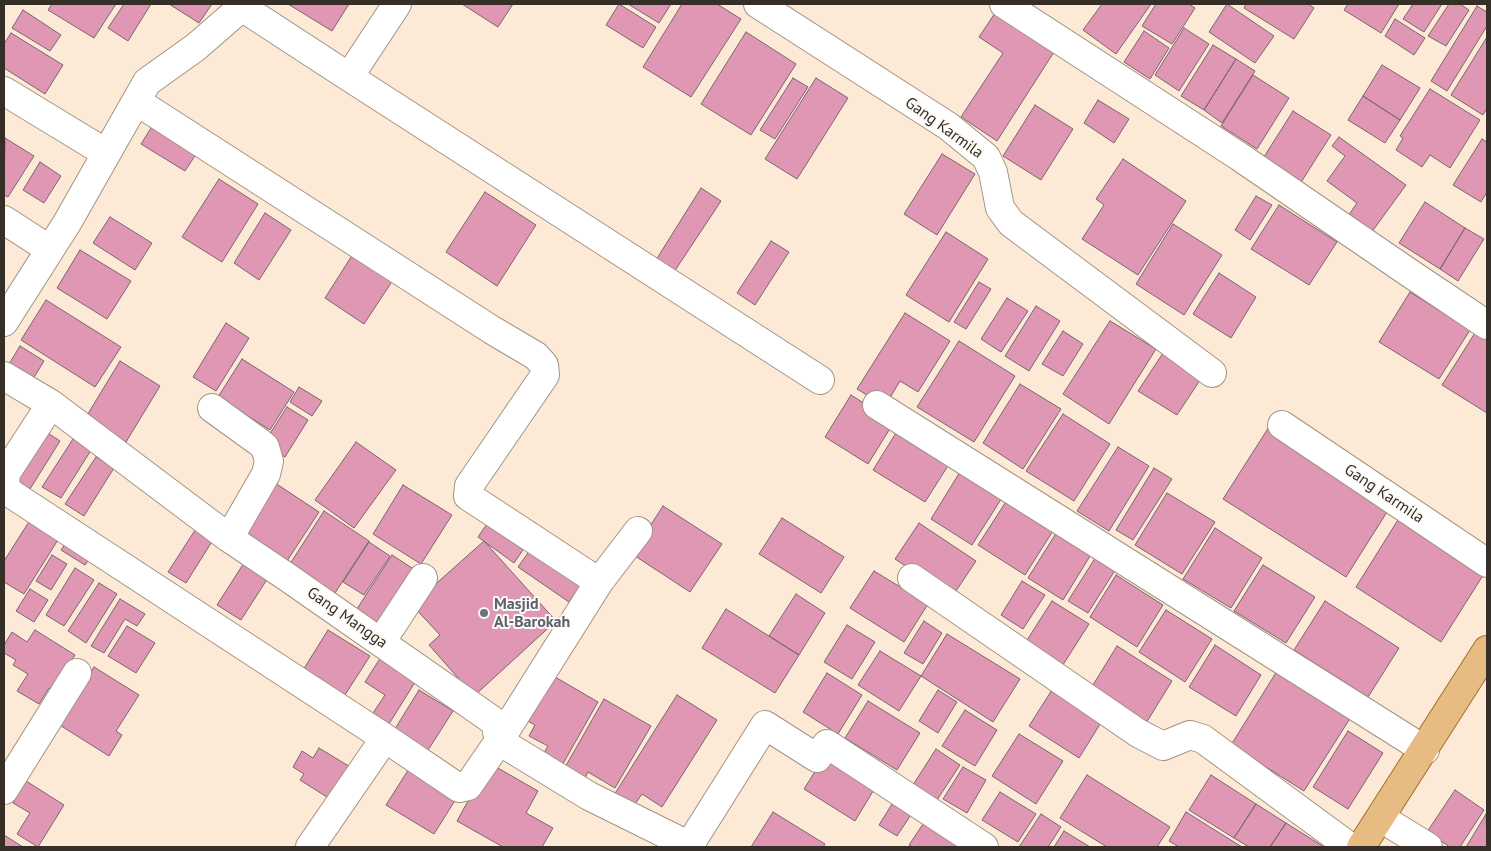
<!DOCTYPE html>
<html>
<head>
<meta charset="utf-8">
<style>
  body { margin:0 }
  #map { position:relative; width:1491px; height:851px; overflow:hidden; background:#fcead7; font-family:"PT Sans",sans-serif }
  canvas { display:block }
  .frame { position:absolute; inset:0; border:5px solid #352f27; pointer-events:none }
</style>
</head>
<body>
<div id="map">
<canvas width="1491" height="851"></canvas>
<div class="frame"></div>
</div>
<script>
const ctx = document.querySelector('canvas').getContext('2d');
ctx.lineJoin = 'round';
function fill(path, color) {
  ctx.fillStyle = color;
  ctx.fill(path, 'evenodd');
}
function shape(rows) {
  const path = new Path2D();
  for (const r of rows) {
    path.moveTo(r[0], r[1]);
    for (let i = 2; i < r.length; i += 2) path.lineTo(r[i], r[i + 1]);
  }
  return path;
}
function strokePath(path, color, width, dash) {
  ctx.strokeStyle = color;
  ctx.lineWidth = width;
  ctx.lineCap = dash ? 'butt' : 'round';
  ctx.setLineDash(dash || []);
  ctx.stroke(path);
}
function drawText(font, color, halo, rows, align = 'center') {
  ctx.font = font + ' "PT Sans",sans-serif';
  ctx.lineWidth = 4;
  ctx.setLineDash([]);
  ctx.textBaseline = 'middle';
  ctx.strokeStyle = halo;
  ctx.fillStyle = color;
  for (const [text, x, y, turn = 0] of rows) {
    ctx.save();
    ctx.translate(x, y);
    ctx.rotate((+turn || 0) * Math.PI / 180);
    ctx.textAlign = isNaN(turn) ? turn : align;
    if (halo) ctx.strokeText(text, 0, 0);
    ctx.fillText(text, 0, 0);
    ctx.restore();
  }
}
const building = shape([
  [52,4,116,4,94,38,48,10,52,4],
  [124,4,151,4,128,41,108,28,124,4],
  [169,4,212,4,199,23,169,4],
  [288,4,349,4,332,31,288,4],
  [462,4,513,4,498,27,462,4],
  [619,4,656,27,643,48,606,25,619,4],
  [628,4,671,4,659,23,628,4],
  [682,4,717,4,741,19,691,97,643,67,682,4],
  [1102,4,1151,4,1116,54,1083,30,1102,4],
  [1156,4,1189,4,1195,8,1172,44,1142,26,1156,4],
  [1227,4,1274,36,1255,63,1209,32,1227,4],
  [1246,4,1308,4,1314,8,1294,39,1244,8,1246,4],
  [1348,4,1399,4,1381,33,1344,10,1348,4],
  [1413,4,1442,4,1424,32,1403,19,1413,4],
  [1449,4,1460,4,1469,10,1446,46,1428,36,1449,4],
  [1477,6,1487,12,1487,26,1447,91,1431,81,1477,6],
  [23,10,61,35,50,51,12,28,23,10],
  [995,13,1054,52,997,141,961,117,1003,53,979,37,995,13],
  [1395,19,1425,38,1414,55,1385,36,1395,19],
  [1184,28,1209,44,1179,91,1155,75,1184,28],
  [1144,31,1169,48,1150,79,1124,62,1144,31],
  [746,32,796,64,751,135,701,104,746,32],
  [11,33,63,65,45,94,4,68,4,44,11,33],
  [1487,37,1487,108,1483,115,1451,95,1487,37],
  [1213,45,1236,59,1204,110,1181,96,1213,45],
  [1236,59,1255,71,1222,123,1204,110,1236,59],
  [1382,65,1420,88,1400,120,1363,96,1382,65],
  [1253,75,1289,98,1257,149,1221,126,1253,75],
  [793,78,808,87,775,139,760,130,793,78],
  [816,78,848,98,797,179,765,159,816,78],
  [1430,89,1480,120,1450,168,1430,155,1422,167,1396,150,1403,138,1400,136,1430,89],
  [1363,96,1400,120,1385,143,1348,120,1363,96],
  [1098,100,1129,119,1114,143,1084,123,1098,100],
  [1035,105,1073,129,1041,180,1003,156,1035,105],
  [1293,111,1331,135,1300,184,1262,160,1293,111],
  [158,117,202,145,185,171,141,144,158,117],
  [1339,137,1406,185,1371,233,1348,216,1357,203,1327,181,1345,156,1332,146,1339,137],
  [5,138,34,156,8,197,4,195,5,138],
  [1482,139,1487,142,1487,192,1481,202,1453,185,1482,139],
  [942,154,975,174,937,235,904,214,942,154],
  [1123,159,1186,201,1138,275,1082,239,1104,205,1096,199,1123,159],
  [40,162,61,176,44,203,23,190,40,162],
  [219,179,258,204,222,262,182,237,219,179],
  [701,188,721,201,674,272,656,260,701,188],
  [485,192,536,225,497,286,446,252,485,192],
  [1256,196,1272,205,1250,240,1235,230,1256,196],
  [1425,202,1465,228,1440,269,1399,243,1425,202],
  [1279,205,1337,242,1309,285,1251,249,1279,205],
  [265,213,291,230,259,280,234,263,265,213],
  [110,217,152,243,135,270,93,243,110,217],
  [1173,224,1222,255,1184,315,1136,284,1173,224],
  [1465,228,1484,239,1458,281,1440,269,1465,228],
  [946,232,988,259,949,322,906,295,946,232],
  [771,241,789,252,755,305,737,293,771,241],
  [80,250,131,281,107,319,57,288,80,250],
  [353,254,393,280,364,324,325,298,353,254],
  [1219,273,1256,297,1231,338,1193,314,1219,273],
  [979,282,991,289,966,329,954,322,979,282],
  [1410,292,1470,330,1439,379,1379,342,1410,292],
  [1007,298,1028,311,1001,352,981,339,1007,298],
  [46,300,121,347,95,387,21,340,46,300],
  [1036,306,1060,321,1029,371,1005,356,1036,306],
  [905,313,950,341,918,392,900,381,885,406,857,389,905,313],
  [1110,321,1156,349,1109,424,1063,394,1110,321],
  [226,323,249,338,216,391,193,377,226,323],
  [1480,325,1487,329,1487,413,1442,385,1480,325],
  [1063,331,1083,344,1063,376,1042,364,1063,331],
  [959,341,1015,376,974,442,917,407,959,341],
  [20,346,44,361,33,379,9,364,20,346],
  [1167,347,1206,371,1177,415,1138,391,1167,347],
  [242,359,294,392,270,430,218,397,242,359],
  [120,361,160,386,126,442,86,417,120,361],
  [1020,384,1061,409,1023,469,983,443,1020,384],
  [299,387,322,401,312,416,290,402,299,387],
  [851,395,894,422,868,464,825,437,851,395],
  [287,407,308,420,285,457,264,443,287,407],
  [1063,414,1110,444,1074,501,1026,471,1063,414],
  [1269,427,1392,504,1346,577,1223,499,1269,427],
  [40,428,60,441,30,489,10,476,40,428],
  [899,428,951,461,925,502,873,470,899,428],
  [75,436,93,447,61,498,42,487,75,436],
  [356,442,396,470,354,528,315,500,356,442],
  [1118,447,1149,466,1109,531,1077,511,1118,447],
  [96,457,114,468,84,516,65,504,96,457],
  [963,467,1005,493,972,545,931,519,963,467],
  [1154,468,1172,479,1133,540,1116,530,1154,468],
  [272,481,319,512,287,561,241,531,272,481],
  [403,485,452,515,421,564,373,534,403,485],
  [1167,493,1215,522,1182,574,1135,545,1167,493],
  [1011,494,1058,523,1025,575,978,545,1011,494],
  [663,506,722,544,690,592,632,554,663,506],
  [324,511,369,541,333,596,288,567,324,511],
  [1401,515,1487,569,1441,642,1356,587,1401,515],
  [32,517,61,535,24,594,4,582,4,561,32,517],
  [491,518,527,544,514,563,478,537,491,518],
  [782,518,844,557,821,593,759,554,782,518],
  [201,521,218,532,186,583,168,572,201,521],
  [919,523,976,561,952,597,895,559,919,523],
  [1060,527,1095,548,1063,600,1028,578,1060,527],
  [1215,528,1262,558,1231,608,1183,579,1215,528],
  [68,540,92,555,85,565,61,550,68,540],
  [484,541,556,621,474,696,429,645,440,635,412,605,484,541],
  [369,542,390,556,364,595,343,582,369,542],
  [533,546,584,581,569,602,518,567,533,546],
  [1099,552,1119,564,1088,613,1068,601,1099,552],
  [52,555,67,564,51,590,36,581,52,555],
  [249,555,273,570,241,620,217,605,249,555],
  [392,555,415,570,376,630,353,615,392,555],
  [1263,565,1315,597,1286,643,1234,611,1263,565],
  [75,568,94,580,64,626,46,615,75,568],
  [874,571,928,604,904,642,850,608,874,571],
  [1116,575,1163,605,1137,647,1090,617,1116,575],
  [1022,581,1045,595,1023,629,1001,615,1022,581],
  [99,583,117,594,86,643,68,631,99,583],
  [30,589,48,600,34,622,16,611,30,589],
  [796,594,825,613,799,655,769,636,796,594],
  [120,599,145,614,137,626,125,619,104,653,91,646,120,599],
  [1052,601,1089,624,1059,671,1022,648,1052,601],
  [1325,601,1399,648,1368,697,1294,650,1325,601],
  [726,609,799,655,775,693,702,648,726,609],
  [1166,610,1212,639,1185,682,1139,652,1166,610],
  [924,621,942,633,923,664,904,653,924,621],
  [847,625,875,642,852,679,824,662,847,625],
  [127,626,155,643,136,673,108,656,127,626],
  [35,630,75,655,53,690,49,688,39,704,17,691,28,674,13,665,16,660,4,653,4,645,12,632,27,642,35,630],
  [328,630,370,656,341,701,300,675,328,630],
  [947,634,1020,679,993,722,921,676,947,634],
  [1215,645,1261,675,1236,716,1189,687,1215,645],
  [1117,646,1172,681,1143,728,1088,693,1117,646],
  [880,651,921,676,899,711,858,685,880,651],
  [381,657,417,679,384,732,367,722,385,695,365,682,381,657],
  [1282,663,1356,709,1304,791,1231,745,1282,663],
  [94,667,139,695,116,731,122,735,109,756,58,724,94,667],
  [827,673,862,695,838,734,803,712,827,673],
  [550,674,598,702,560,769,541,758,548,746,529,736,535,725,524,719,550,674],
  [419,690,453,711,423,758,390,737,419,690],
  [938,690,957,702,938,733,919,721,938,690],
  [1052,690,1102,721,1079,758,1029,726,1052,690],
  [677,695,717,720,662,807,642,794,633,807,614,795,677,695],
  [604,699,651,726,615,788,588,772,584,780,564,769,604,699],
  [868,701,920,733,897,770,845,738,868,701],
  [965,710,997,730,975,766,942,746,965,710],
  [1348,731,1383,753,1348,809,1313,787,1348,731],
  [1019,734,1063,761,1036,804,992,776,1019,734],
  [319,748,357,771,338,804,300,780,304,774,293,767,302,751,313,758,319,748],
  [936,749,960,765,937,800,913,785,936,749],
  [828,751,878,783,855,821,804,789,828,751],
  [489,763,538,791,526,813,553,828,542,847,503,847,457,821,489,763],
  [412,764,459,794,434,834,386,805,412,764],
  [963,767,986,780,967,813,943,799,963,767],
  [1087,775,1170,827,1157,847,1107,847,1060,818,1087,775],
  [1211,775,1256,804,1234,838,1189,810,1211,775],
  [26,781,64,805,38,847,17,834,30,813,13,803,26,781],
  [1455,790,1484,810,1460,847,1450,847,1427,832,1455,790],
  [1000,792,1036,814,1018,842,982,820,1000,792],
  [897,796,916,807,897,836,879,825,897,796],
  [1256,804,1286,823,1270,847,1249,847,1234,838,1256,804],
  [773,812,825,844,823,847,751,847,773,812],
  [1186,812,1242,847,1179,847,1169,841,1186,812],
  [1041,814,1061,827,1048,847,1019,847,1041,814],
  [1486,814,1487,847,1466,847,1486,814],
  [929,815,960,847,913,847,909,845,929,815],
  [1286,823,1324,847,1270,847,1286,823],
  [1064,831,1090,847,1054,847,1064,831],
  [4,835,23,847,4,847,4,835]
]);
const minor = shape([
  [237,4,349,77,397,4],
  [758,4,948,126,986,157,993,172,1000,208,1011,223,1212,373],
  [1004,4,1240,157,1411,274,1487,325],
  [349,77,820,380],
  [4,91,106,153],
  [4,220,49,249],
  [4,322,67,223,147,82,196,47,242,7],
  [4,376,51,404,229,538,287,577,495,722,499,741,589,796,692,847],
  [51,404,6,473,5,485,10,493,385,738,459,788,468,786,499,741,599,582,468,496,469,486,545,375,544,365,536,356,492,330,136,101],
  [877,405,1425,750],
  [212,408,259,442,265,447,269,461,266,474,229,538],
  [1282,425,1487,563],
  [912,578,1138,733,1163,746,1190,735,1203,739,1350,847],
  [599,582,638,531],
  [381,642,423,578],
  [4,790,77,673],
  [1381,818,1428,847],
  [689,846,765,725,817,758,827,744,984,847],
  [310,847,385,738]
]);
const major = shape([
  [1361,847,1487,650]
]);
const markers = [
  [484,613,5,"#6b7280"]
];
const streetNames = [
  ["Gang Karmila",944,128,36],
  ["Gang Karmila",1384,494,34],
  ["Gang Mangga",347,618,35]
];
const worshipNames = [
  ["Masjid",494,604],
  ["Al-Barokah",494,622]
];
fill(building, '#df97b4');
strokePath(building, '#7b646d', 1);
strokePath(minor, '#a39381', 30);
strokePath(major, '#9e6e2c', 30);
strokePath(minor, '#fff', 28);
strokePath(major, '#e7bc82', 28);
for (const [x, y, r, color] of markers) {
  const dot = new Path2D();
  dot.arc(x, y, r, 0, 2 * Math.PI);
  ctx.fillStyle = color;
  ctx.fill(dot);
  strokePath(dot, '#fefaf6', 2);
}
drawText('16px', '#352f27', '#fefaf6', streetNames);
drawText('bold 16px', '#5b616d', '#fefaf6', worshipNames, 'left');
</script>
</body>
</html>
